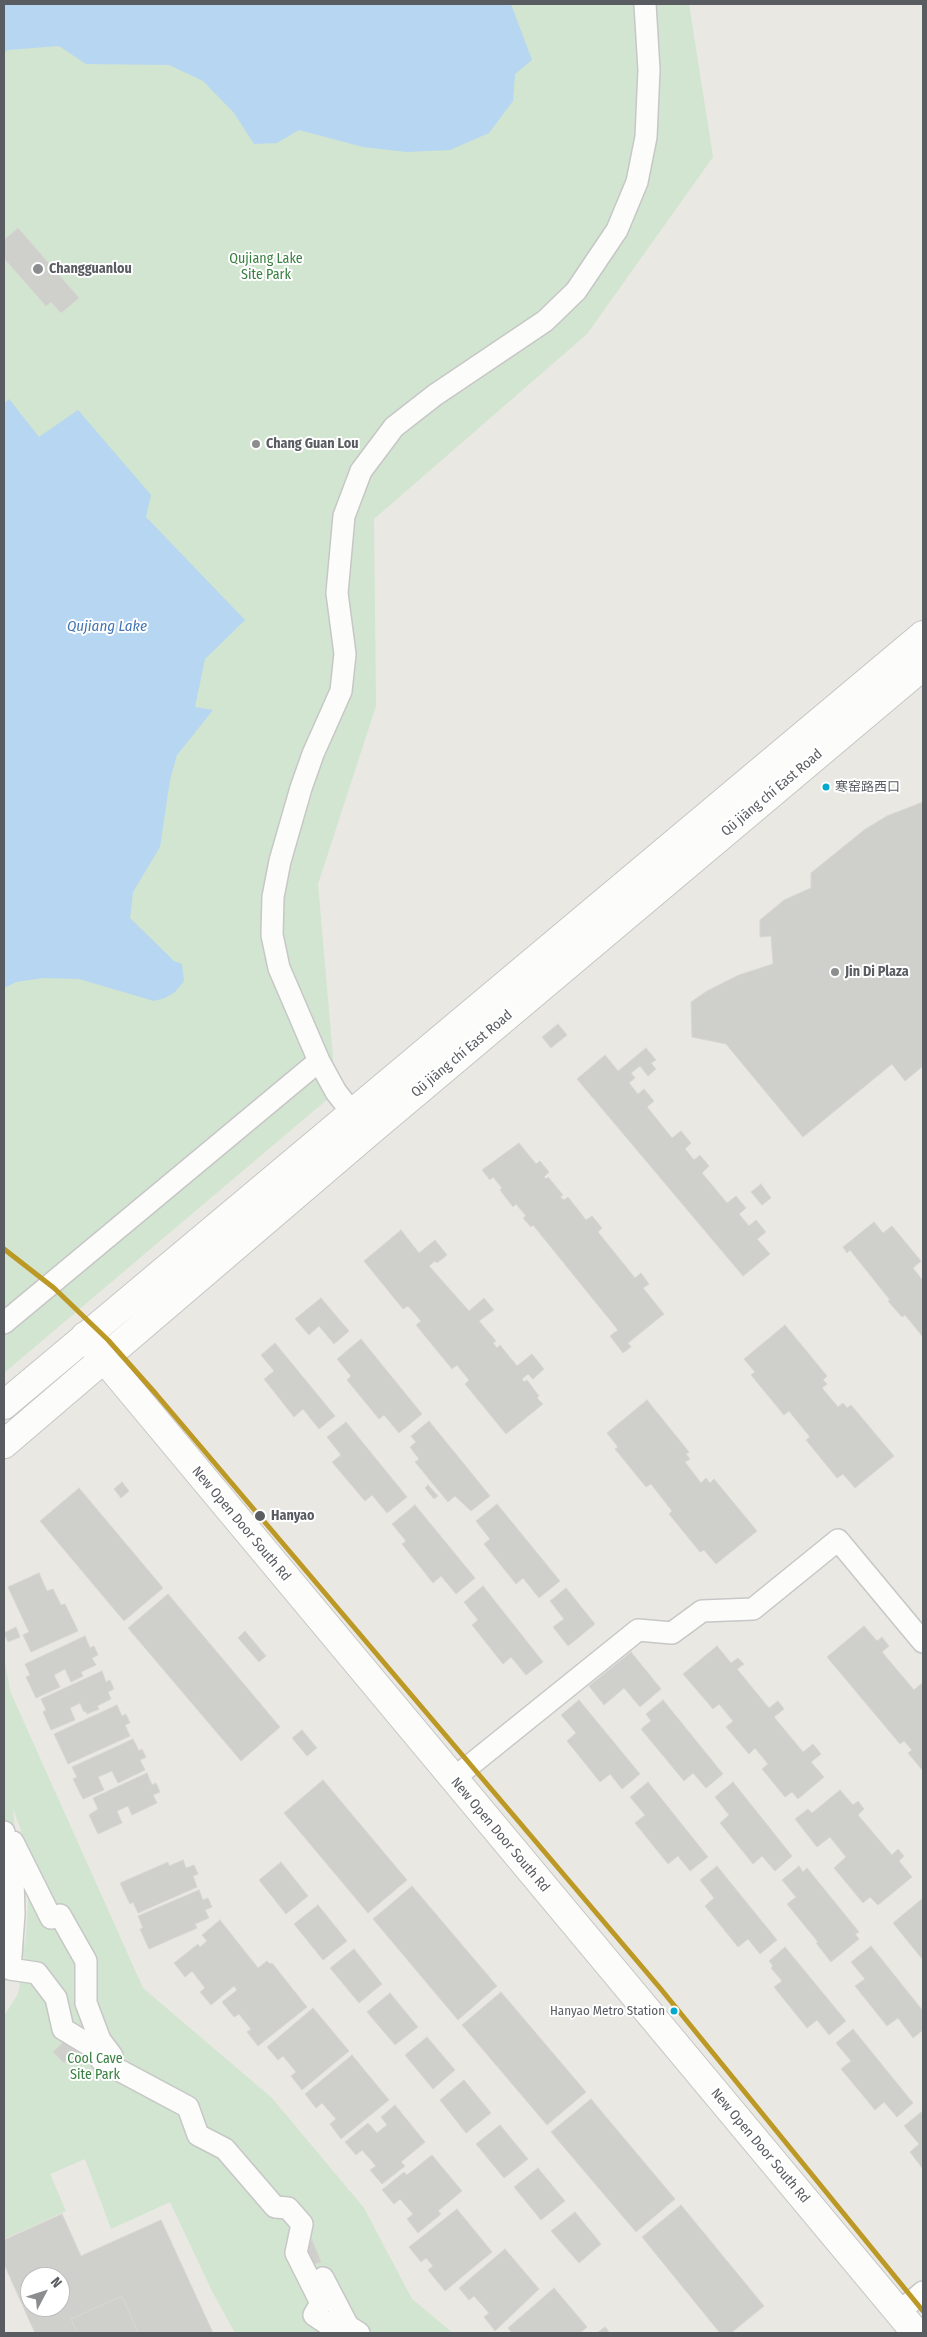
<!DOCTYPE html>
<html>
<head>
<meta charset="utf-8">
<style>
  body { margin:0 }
  #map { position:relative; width:927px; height:2337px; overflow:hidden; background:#e9e8e3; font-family:"Fira Sans Condensed",sans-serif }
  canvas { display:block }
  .frame { position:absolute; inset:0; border:5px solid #595c61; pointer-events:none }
  .north { position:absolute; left:20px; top:2267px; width:50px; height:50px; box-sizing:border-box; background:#fff; border:1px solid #bdbec0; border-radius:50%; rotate:50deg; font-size:14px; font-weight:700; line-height:20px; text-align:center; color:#595c61 }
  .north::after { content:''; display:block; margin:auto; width:18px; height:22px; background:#8b8d8e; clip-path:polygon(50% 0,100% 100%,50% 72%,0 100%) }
</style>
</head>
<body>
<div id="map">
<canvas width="927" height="2337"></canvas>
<div class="frame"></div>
<div class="north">N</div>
</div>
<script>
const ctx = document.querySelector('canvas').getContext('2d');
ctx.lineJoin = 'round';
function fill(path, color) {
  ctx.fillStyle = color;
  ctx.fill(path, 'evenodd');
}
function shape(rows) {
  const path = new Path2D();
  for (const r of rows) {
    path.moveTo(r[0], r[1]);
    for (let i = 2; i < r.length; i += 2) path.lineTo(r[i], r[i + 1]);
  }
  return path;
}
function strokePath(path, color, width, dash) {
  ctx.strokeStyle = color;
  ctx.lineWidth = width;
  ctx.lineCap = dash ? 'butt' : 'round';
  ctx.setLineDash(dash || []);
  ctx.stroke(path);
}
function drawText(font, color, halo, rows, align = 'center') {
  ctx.font = font + ' "Fira Sans Condensed","Noto Sans SC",sans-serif';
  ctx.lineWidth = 4;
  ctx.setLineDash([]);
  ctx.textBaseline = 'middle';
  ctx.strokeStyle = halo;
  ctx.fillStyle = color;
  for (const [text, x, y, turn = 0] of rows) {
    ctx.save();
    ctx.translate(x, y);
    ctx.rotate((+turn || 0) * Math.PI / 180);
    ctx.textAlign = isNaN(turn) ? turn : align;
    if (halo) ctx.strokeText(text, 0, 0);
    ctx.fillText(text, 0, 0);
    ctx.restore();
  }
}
const green = shape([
  [4,4,689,4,713,157,587,334,374,519,376,706,318,884,336,1092,4,1373],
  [4,1657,10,1691,143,1988,272,2098,364,2208,412,2299,453,2333,235,2333,212,2291,170,2202,111,2229,85,2159,50,2174,66,2211,4,2239,4,2016,18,1994,25,1956,4,1981],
  [13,1808,31,1859,25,1949]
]);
const water = shape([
  [4,4,511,4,532,60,515,74,513,101,489,133,450,150,407,152,363,147,299,130,277,143,254,144,234,113,203,81,169,65,86,64,59,46,8,50,4,53],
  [9,399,39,437,78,410,151,495,146,517,245,620,205,659,195,707,213,710,177,755,170,780,160,847,133,892,130,918,174,961,182,964,184,981,175,992,165,998,154,1001,79,979,43,978,16,982,4,988,4,404]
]);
const building = shape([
  [18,228,79,298,61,313,51,302,46,306,4,258,4,240,18,228],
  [923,802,923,1066,905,1081,892,1064,803,1137,726,1044,692,1037,691,1002,707,991,739,975,773,964,771,936,760,937,760,920,784,900,811,888,811,873,864,830,887,816,923,802],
  [558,1024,567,1035,551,1048,542,1037,558,1024],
  [646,1048,656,1060,651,1063,656,1069,648,1076,640,1066,631,1073,635,1078,629,1083,638,1094,644,1089,654,1101,647,1107,672,1138,681,1131,691,1143,685,1149,694,1160,700,1155,709,1166,702,1173,727,1203,736,1196,746,1208,739,1214,749,1226,756,1220,766,1232,757,1239,770,1254,743,1276,577,1079,605,1055,618,1071,646,1048],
  [519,1143,536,1164,540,1161,549,1172,544,1177,546,1179,548,1177,563,1195,560,1197,564,1200,568,1197,586,1220,592,1216,602,1228,598,1232,635,1278,641,1273,649,1284,643,1288,664,1314,628,1343,631,1347,623,1353,610,1336,618,1330,533,1225,531,1227,523,1218,526,1216,516,1204,513,1207,500,1190,502,1188,493,1177,490,1180,482,1170,519,1143],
  [761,1184,771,1198,762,1205,751,1192,761,1184],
  [874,1222,883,1233,892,1226,921,1261,913,1268,923,1281,923,1337,905,1315,902,1317,888,1301,890,1300,850,1250,847,1253,843,1247,874,1222],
  [401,1230,419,1253,435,1240,447,1255,437,1263,435,1261,429,1266,469,1311,484,1298,494,1310,479,1321,496,1341,493,1343,497,1348,500,1345,517,1366,532,1354,544,1369,533,1379,528,1374,522,1379,524,1382,527,1380,539,1396,537,1398,543,1404,506,1434,465,1384,469,1380,457,1365,452,1369,416,1325,421,1321,408,1306,403,1309,364,1261,401,1230],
  [321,1298,349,1331,334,1344,319,1326,309,1335,295,1319,321,1298],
  [785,1325,827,1376,823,1380,827,1384,822,1388,838,1407,843,1403,847,1408,851,1405,894,1456,855,1488,843,1474,837,1478,806,1440,810,1437,789,1411,784,1415,751,1375,755,1372,744,1359,785,1325],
  [361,1339,422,1414,399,1433,384,1415,379,1419,347,1380,351,1376,337,1359,361,1339],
  [275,1343,335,1416,319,1429,303,1409,294,1417,264,1379,274,1371,261,1355,275,1343],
  [647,1400,689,1452,686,1454,690,1459,685,1462,701,1483,706,1478,710,1483,714,1479,757,1531,716,1564,704,1550,700,1552,669,1514,672,1511,651,1484,646,1487,615,1449,618,1447,607,1433,647,1400],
  [429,1421,490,1496,471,1511,455,1496,448,1502,415,1462,419,1459,410,1447,416,1442,411,1436,429,1421],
  [346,1422,407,1497,387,1513,372,1495,365,1501,332,1462,341,1455,327,1437,346,1422],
  [122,1482,129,1491,121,1498,114,1489,122,1482],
  [428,1485,438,1496,434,1499,425,1488,428,1485],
  [79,1488,163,1588,124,1621,40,1521,79,1488],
  [497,1504,560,1581,539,1598,523,1578,516,1584,484,1544,490,1539,476,1521,497,1504],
  [415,1505,475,1578,456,1594,441,1576,433,1583,402,1544,406,1541,392,1524,415,1505],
  [39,1573,47,1591,53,1589,61,1605,65,1604,78,1631,31,1652,23,1635,29,1632,8,1587,39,1573],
  [483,1586,543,1662,526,1675,511,1657,503,1664,472,1625,478,1620,464,1602,483,1586],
  [566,1588,595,1624,568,1646,553,1627,564,1619,550,1601,566,1588],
  [168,1594,280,1727,241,1761,128,1628,168,1594],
  [864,1626,877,1641,882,1637,889,1646,882,1652,914,1690,922,1683,923,1685,923,1771,908,1753,912,1750,904,1741,900,1744,827,1657,864,1626],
  [16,1627,20,1637,8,1642,4,1633,16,1627],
  [245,1631,266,1656,259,1662,238,1638,245,1631],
  [85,1636,90,1648,94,1646,98,1655,92,1658,96,1665,81,1672,83,1676,71,1682,65,1669,54,1675,60,1687,36,1698,26,1677,30,1675,25,1664,85,1636],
  [717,1646,731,1663,738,1658,744,1664,737,1669,769,1708,778,1701,784,1709,774,1717,803,1752,813,1744,821,1754,811,1762,824,1777,798,1799,792,1792,785,1797,762,1769,768,1764,755,1748,749,1754,726,1727,733,1721,719,1704,713,1709,683,1674,717,1646],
  [631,1652,661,1689,640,1707,624,1688,604,1705,589,1686,631,1652],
  [102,1671,106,1682,110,1680,114,1689,108,1692,111,1699,97,1706,99,1709,87,1714,86,1711,84,1712,80,1703,70,1708,75,1720,51,1730,43,1712,46,1710,41,1699,102,1671],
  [579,1700,640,1774,622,1789,610,1774,600,1782,567,1741,576,1733,561,1715,579,1700],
  [663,1700,723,1774,706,1788,693,1773,684,1781,641,1729,651,1721,646,1714,663,1700],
  [117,1705,122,1716,126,1714,130,1723,125,1725,130,1736,68,1764,54,1734,117,1705],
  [302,1730,317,1748,307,1756,292,1738,302,1730],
  [133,1739,139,1751,142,1749,146,1757,140,1760,145,1770,118,1783,112,1771,98,1777,104,1790,83,1799,73,1779,77,1777,72,1767,133,1739],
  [147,1773,152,1785,156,1783,160,1792,153,1795,157,1803,132,1815,128,1806,117,1811,122,1823,98,1834,89,1815,98,1809,93,1798,147,1773],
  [323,1780,407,1880,368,1913,284,1813,323,1780],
  [648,1782,708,1857,690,1871,678,1856,668,1864,635,1823,645,1815,630,1797,648,1782],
  [733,1782,792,1856,775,1871,762,1856,753,1864,720,1823,729,1815,715,1797,733,1782],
  [840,1790,853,1805,858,1801,864,1809,858,1815,892,1855,898,1849,904,1856,899,1861,912,1877,878,1905,870,1897,863,1903,834,1868,846,1857,830,1837,817,1847,795,1819,808,1809,812,1813,840,1790],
  [183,1860,186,1868,194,1865,198,1874,193,1876,197,1887,138,1913,133,1902,130,1904,120,1883,168,1862,169,1866,183,1860],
  [281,1862,308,1896,286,1914,259,1880,281,1862],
  [717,1866,777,1940,760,1954,748,1939,738,1947,705,1906,714,1898,700,1880,717,1866],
  [799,1866,803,1872,807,1868,859,1932,855,1934,859,1939,831,1962,816,1943,818,1942,787,1904,796,1897,782,1880,799,1866],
  [412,1886,497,1986,458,2020,373,1919,412,1886],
  [199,1890,203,1900,208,1898,212,1907,205,1910,209,1918,195,1924,197,1928,149,1949,140,1929,143,1928,138,1916,199,1890],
  [923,1898,923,1960,893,1923,923,1898],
  [318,1905,347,1941,323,1960,294,1924,318,1905],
  [220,1920,258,1968,267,1961,270,1964,272,1963,307,2007,258,2046,247,2032,251,2029,239,2014,234,2017,222,2002,237,1990,234,1986,211,2005,200,1992,205,1988,192,1971,185,1977,174,1963,198,1944,200,1947,207,1941,202,1935,220,1920],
  [871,1946,923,2011,923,2030,913,2038,898,2018,887,2026,855,1986,865,1979,851,1962,871,1946],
  [785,1947,846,2021,829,2035,817,2020,807,2028,774,1987,782,1981,771,1968,773,1966,769,1961,785,1947],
  [354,1949,382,1984,359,2003,330,1968,354,1949],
  [501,1992,586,2092,547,2125,462,2025,501,1992],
  [390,1993,418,2027,395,2045,367,2012,390,1993],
  [313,2008,349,2051,302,2090,291,2076,296,2072,283,2056,278,2060,267,2047,313,2008],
  [77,2029,88,2041,64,2063,53,2052,77,2029],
  [853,2029,913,2103,897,2117,884,2102,875,2110,841,2069,851,2061,836,2043,853,2029],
  [427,2037,455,2070,433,2089,405,2055,427,2037],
  [352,2055,389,2100,341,2139,330,2124,336,2119,322,2103,316,2108,305,2094,352,2055],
  [464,2080,491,2113,466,2133,440,2100,464,2080],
  [591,2099,675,2199,636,2232,551,2132,591,2099],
  [395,2105,425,2142,401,2162,405,2166,382,2184,370,2170,376,2166,362,2150,356,2155,345,2142,368,2123,377,2133,387,2125,381,2117,395,2105],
  [921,2112,923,2114,923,2169,910,2152,919,2144,904,2126,921,2112],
  [500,2125,528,2159,504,2178,476,2144,500,2125],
  [432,2155,462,2191,438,2211,441,2214,418,2233,407,2219,413,2214,400,2199,394,2204,382,2190,404,2172,407,2175,432,2155],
  [538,2168,565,2201,541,2220,514,2187,538,2168],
  [681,2205,764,2306,731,2333,720,2333,642,2237,681,2205],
  [457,2209,492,2252,445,2291,428,2270,433,2266,426,2258,421,2262,409,2247,457,2209],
  [575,2212,601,2244,579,2263,551,2231,575,2212],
  [62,2214,81,2256,161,2220,213,2333,138,2333,122,2296,71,2319,77,2333,35,2333,4,2264,4,2240,62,2214],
  [30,2277,60,2277,60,2307,30,2307,30,2277],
  [312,2240,321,2262,311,2265,304,2243,312,2240],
  [505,2249,539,2289,495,2331,484,2317,489,2313,474,2296,469,2300,459,2288,505,2249],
  [554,2288,587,2327,580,2333,512,2333,508,2328,554,2288],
  [122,2296,138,2333,77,2333,71,2319,122,2296],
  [605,2327,610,2333,597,2333,605,2327]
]);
const street = shape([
  [362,1125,336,1092,319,1061,279,968,272,935,273,897,280,861,301,788,313,754,341,691,345,654,337,593,344,516,361,471,394,427,435,395,545,321,576,291,617,230,637,182,646,137,649,70,645,4],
  [4,1323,319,1061],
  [453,1779,638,1630,672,1633,702,1611,753,1609,838,1540,923,1642],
  [4,1832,13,1879,14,1914,10,1969,37,1973,56,1998,63,2029,91,2046,102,2061,188,2107,198,2135,225,2149,275,2207,288,2208,302,2224,296,2253,321,2303,314,2315,341,2333],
  [13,1842,51,1918,60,1915,86,1961,86,2003,100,2040,112,2056],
  [323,2278,348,2326,359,2333],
  [898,2313,923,2292]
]);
const secondary = shape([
  [85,1336,916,2333],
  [4,1405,923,635],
  [4,1444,369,1132,923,666]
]);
const metro1 = shape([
  [4,1249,54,1288,108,1340,156,1394,660,1988,923,2311]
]);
const markers = [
  [38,269,6,"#8b8d8e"],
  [256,444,5,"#8b8d8e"],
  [826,787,4.5,"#00a9ce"],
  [835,972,5,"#8b8d8e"],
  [260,1516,6,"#595c61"],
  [674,2011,4.5,"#00a9ce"]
];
const busNames = [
  ["寒窑路西口",835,787],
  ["Hanyao Metro Station",665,2011,"right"]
];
const parkNames = [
  ["Qujiang Lake",266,259],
  ["Site Park",266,275],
  ["Cool Cave",95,2059],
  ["Site Park",95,2075]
];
const poiNames = [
  ["Changguanlou",49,269],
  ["Chang Guan Lou",266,444],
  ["Jin Di Plaza",845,972]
];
const streetNames = [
  ["Qū jiāng chí East Road",772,793,-40],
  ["Qū jiāng chí East Road",462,1054,-40],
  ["New Open Door South Rd",241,1524,50],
  ["New Open Door South Rd",500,1835,50],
  ["New Open Door South Rd",760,2146,50]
];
const stopNames = [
  ["Hanyao",271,1516]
];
const waterNames = [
  ["Qujiang Lake",107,627]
];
fill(green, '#d1e5d0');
fill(water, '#b7d6f2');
fill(building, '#cfcfcc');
strokePath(building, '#d8d6d2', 1);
strokePath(street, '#c6c7c6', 24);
strokePath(secondary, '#c5c5c5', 30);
strokePath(street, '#fcfcfb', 21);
strokePath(secondary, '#fcfcfb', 28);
strokePath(metro1, '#bc9825', 5);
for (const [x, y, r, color] of markers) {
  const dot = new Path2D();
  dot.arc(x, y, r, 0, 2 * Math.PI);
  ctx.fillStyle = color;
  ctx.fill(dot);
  strokePath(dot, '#fff', 2);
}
drawText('13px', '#595c61', '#fff', busNames, 'left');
drawText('14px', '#398040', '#fff', parkNames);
drawText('bold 14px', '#595c61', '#fff', poiNames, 'left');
drawText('14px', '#595c61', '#fff', streetNames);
drawText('bold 14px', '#595c61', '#fff', stopNames, 'left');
drawText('italic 15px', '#4475b2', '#fff', waterNames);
</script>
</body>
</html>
